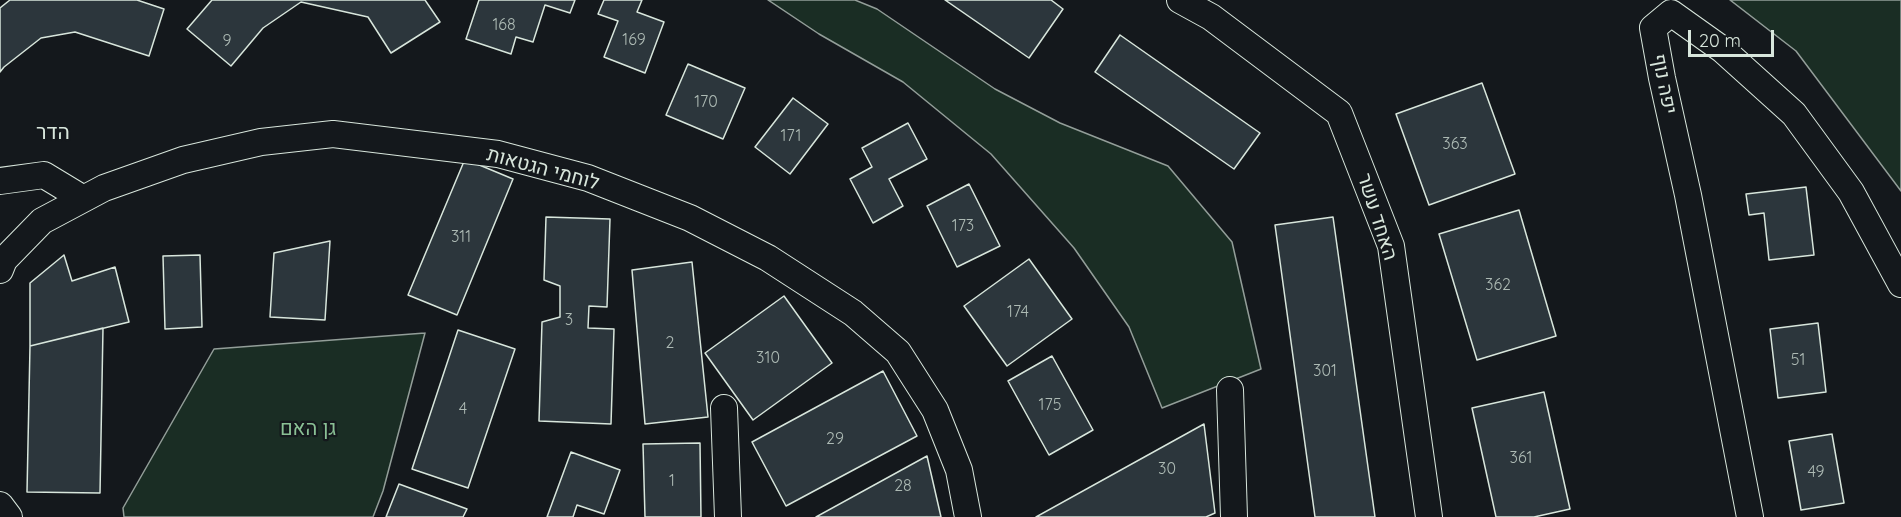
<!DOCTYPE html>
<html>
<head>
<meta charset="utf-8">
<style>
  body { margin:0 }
  #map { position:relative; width:1901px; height:517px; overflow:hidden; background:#14181c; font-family:Quicksand,sans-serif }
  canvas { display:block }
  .scale { position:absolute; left:1688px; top:30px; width:86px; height:27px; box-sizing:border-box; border:3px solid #d8e6dc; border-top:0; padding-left:8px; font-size:18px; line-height:21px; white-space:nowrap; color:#d8e6dc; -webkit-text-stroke:4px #14181c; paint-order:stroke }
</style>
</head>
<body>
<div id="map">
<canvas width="1901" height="517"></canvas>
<div class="scale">20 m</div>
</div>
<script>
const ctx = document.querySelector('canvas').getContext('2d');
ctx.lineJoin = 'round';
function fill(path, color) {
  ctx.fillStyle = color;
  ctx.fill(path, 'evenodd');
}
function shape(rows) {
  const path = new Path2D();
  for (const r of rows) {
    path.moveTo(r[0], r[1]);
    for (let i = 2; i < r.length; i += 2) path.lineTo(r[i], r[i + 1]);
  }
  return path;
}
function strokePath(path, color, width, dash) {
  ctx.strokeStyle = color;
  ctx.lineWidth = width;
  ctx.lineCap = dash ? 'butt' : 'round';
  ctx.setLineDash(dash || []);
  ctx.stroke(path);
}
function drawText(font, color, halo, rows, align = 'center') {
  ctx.font = font + ' Quicksand,Heebo,sans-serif';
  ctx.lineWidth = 4.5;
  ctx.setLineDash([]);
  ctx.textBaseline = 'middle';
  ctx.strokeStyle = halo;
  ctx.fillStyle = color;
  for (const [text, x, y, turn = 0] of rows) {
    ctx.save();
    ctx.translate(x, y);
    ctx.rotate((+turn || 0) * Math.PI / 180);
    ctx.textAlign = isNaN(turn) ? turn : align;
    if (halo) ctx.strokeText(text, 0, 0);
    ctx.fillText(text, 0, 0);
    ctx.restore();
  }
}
const green = shape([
  [768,0,855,0,877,9,995,89,1060,123,1168,166,1232,242,1261,369,1162,408,1129,327,1074,248,991,154,903,82,819,34,768,0],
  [1730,0,1901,0,1901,191,1796,51,1730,0],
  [425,333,383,491,373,517,124,517,123,508,214,349,425,333]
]);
const building = shape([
  [10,0,137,0,164,9,149,56,75,32,41,38,4,67,0,72,0,8,10,0],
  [212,0,425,0,440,22,391,53,368,17,301,2,263,28,231,66,187,29,212,0],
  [479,0,575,0,570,13,545,5,533,42,516,37,511,54,466,39,479,0],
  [604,0,642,0,637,12,664,22,645,73,604,57,618,21,598,14,604,0],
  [945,0,1051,0,1063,9,1029,58,945,0],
  [1120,35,1260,133,1234,169,1095,72,1120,35],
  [688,64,745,88,723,139,666,115,688,64],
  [1482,83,1515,174,1429,205,1396,114,1482,83],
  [793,98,828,124,790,174,755,147,793,98],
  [908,123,927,159,889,179,903,206,873,223,850,179,872,167,862,148,908,123],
  [465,159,513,179,457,315,408,295,465,159],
  [969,184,1000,246,957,267,927,206,969,184],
  [1806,187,1814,255,1769,260,1764,213,1749,215,1746,194,1806,187],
  [1519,210,1556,336,1477,360,1439,234,1519,210],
  [546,217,610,219,607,307,589,306,588,328,614,329,611,424,539,421,542,322,560,317,560,286,544,280,546,217],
  [1333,217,1375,517,1315,517,1275,225,1333,217],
  [330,241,325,320,270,317,274,253,330,241],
  [64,255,72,281,115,267,129,322,30,346,30,283,64,255],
  [200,255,202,327,165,329,163,256,200,255],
  [1029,259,1072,319,1007,366,964,306,1029,259],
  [692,262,708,417,645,424,632,270,692,262],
  [784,296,832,363,753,420,705,353,784,296],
  [1818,323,1826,392,1778,398,1770,329,1818,323],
  [103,328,100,493,27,492,30,346,103,328],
  [458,330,515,349,468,488,412,469,458,330],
  [1052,356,1093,430,1049,455,1008,381,1052,356],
  [883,371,917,436,786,506,752,442,883,371],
  [1544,392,1570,509,1534,517,1496,517,1472,408,1544,392],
  [1204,424,1215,513,1206,517,1036,517,1204,424],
  [1832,434,1844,503,1801,510,1789,441,1832,434],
  [700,443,701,517,645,517,643,444,700,443],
  [571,452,620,470,604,514,577,505,573,517,547,517,571,452],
  [927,456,941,517,816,517,927,456],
  [399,484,467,509,463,517,386,517,399,484]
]);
const street = shape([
  [1180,0,1211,17,1339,113,1391,246,1429,517],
  [0,181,44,175,82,198],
  [0,270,4,260,42,221,104,188,183,160,261,142,333,134,498,154,588,178,690,218,768,258,853,313,898,352,935,410,959,470,968,517],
  [1230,390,1234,517],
  [724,408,728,517],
  [0,505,9,517],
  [1750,517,1688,195,1662,78,1653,28,1671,13,1723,50,1794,114,1851,192,1901,284]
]);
const numberNames = [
  ["168",504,25],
  ["169",634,40],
  ["9",227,41],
  ["170",706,102],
  ["171",791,136],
  ["363",1455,144],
  ["173",963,226],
  ["311",461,237],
  ["362",1498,285],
  ["174",1018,312],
  ["3",569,320],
  ["2",670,343],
  ["310",768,358],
  ["51",1798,360],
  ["301",1325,371],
  ["175",1050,405],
  ["4",463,409],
  ["29",835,439],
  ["361",1521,458],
  ["30",1167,469],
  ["49",1816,472],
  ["1",672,481],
  ["28",903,486]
];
const streetNames = [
  ["יפה נוף",1664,84,79],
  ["לוחמי הגטאות",543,169,15],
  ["האחד עשר",1377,217,72]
];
const parkNames = [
  ["גן האם",308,429]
];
const neighbourhoodNames = [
  ["הדר",53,133]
];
fill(green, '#1a2d24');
strokePath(green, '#939e99', 1.5);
fill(building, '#2c363c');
strokePath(building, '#d8e6dc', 1.5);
strokePath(street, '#d8e6dc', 28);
strokePath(street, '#14181c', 26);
drawText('16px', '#adbab4', null, numberNames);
drawText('20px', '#d8e6dc', '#14181c', streetNames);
drawText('20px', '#8ac095', '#14181c', parkNames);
drawText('21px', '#d8e6dc', '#14181c', neighbourhoodNames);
</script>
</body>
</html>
